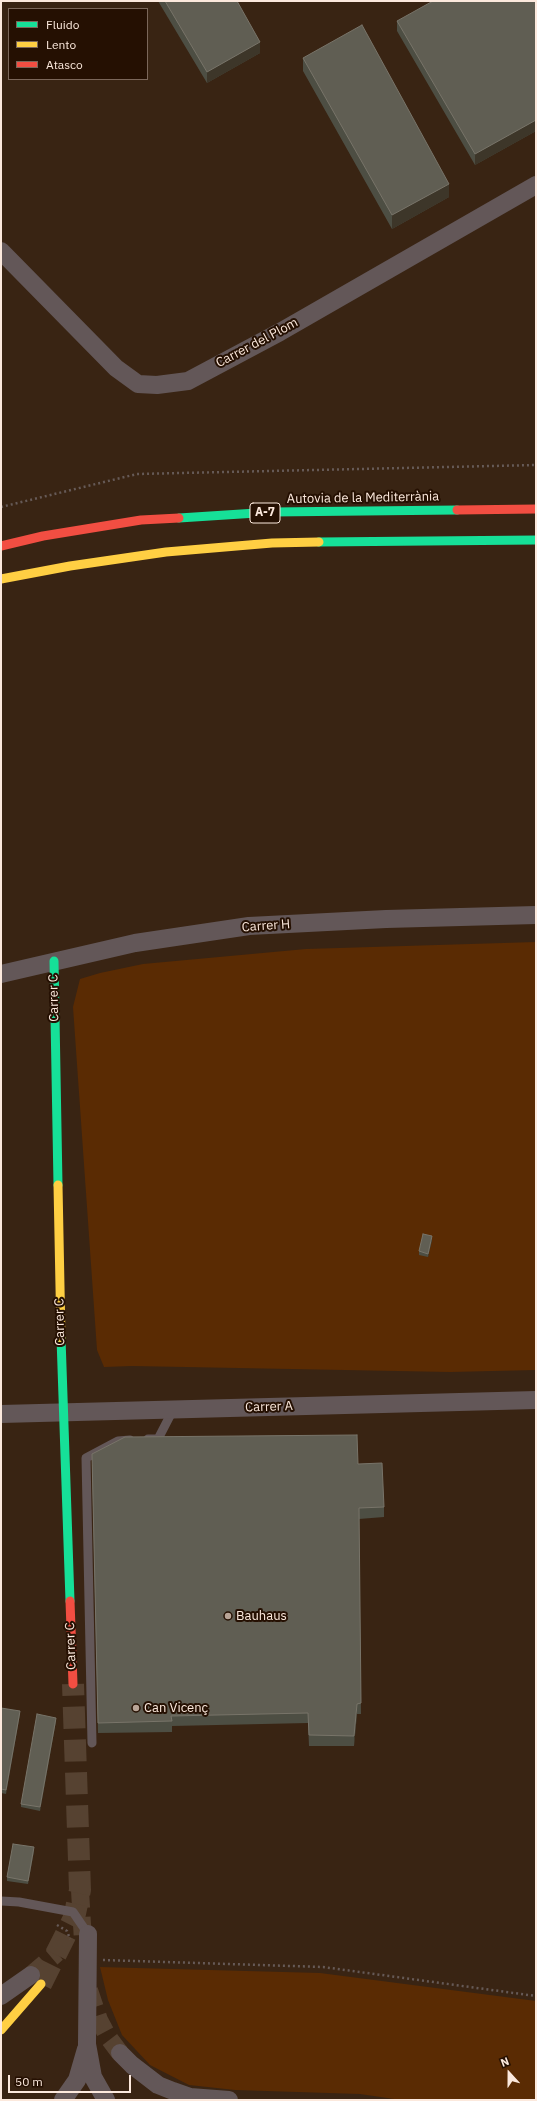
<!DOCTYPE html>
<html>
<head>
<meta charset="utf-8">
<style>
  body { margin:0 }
  #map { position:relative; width:537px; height:2101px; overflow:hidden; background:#392413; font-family:"IBM Plex Sans",sans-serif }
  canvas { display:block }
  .frame { position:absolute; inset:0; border:2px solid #fce9dd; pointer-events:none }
  .legend { position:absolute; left:8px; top:8px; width:140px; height:72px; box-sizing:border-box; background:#251002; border:1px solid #7b675a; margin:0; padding:5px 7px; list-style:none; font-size:12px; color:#fce9dd }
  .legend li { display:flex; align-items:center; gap:8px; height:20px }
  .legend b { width:20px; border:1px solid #7b675a }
  .north { position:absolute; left:489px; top:2053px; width:40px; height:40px; -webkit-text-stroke:3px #251002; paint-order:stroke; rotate:339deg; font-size:11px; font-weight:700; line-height:16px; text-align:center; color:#fce9dd }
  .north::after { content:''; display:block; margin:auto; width:14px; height:18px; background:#fce9dd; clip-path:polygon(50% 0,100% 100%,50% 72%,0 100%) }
  .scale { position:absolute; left:8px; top:2075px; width:123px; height:18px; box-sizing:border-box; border:2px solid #fce9dd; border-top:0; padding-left:5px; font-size:12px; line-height:14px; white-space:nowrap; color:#fce9dd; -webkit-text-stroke:3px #251002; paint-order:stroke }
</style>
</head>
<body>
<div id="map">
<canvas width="537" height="2101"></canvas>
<div class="frame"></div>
<ul class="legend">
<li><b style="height:5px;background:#16e098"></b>Fluido</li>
<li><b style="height:5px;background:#ffcf43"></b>Lento</li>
<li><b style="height:5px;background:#f24e42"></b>Atasco</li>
</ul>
<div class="north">N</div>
<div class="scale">50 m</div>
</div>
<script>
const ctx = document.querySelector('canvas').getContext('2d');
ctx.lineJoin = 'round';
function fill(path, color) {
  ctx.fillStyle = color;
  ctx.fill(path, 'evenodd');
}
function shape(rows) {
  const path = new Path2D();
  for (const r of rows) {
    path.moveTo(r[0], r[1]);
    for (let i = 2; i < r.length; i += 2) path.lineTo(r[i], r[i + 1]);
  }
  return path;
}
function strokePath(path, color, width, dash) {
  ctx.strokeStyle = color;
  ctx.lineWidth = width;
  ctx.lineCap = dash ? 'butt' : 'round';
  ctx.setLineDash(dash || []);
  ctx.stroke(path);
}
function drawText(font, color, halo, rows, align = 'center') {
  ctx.font = font + ' "IBM Plex Sans",sans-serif';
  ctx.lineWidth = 4;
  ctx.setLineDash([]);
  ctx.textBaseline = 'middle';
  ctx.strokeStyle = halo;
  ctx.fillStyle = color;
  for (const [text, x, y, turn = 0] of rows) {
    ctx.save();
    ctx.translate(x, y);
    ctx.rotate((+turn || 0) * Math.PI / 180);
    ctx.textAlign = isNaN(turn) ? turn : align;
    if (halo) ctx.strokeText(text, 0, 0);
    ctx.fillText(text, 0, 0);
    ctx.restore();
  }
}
const green = shape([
  [536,942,536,1370,450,1372,132,1366,104,1367,97,1350,73,1007,80,979,100,973,143,964,306,949],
  [100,1967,320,1973,536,2001,536,2100,401,2100,360,2094,235,2090,189,2085,150,2065,122,2035,108,2000]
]);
const streetTunnel = shape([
  [80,1890,83,1941],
  [31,1975,57,1953],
  [89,1990,99,2020,108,2037,120,2053]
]);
const secondaryTunnel = shape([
  [41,1984,74,1918,80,1890,73,1684]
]);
const path = shape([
  [1,507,137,474,536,465],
  [57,1925,67,1931,70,1939],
  [103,1960,323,1967,536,1996]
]);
const lane = shape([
  [148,1439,158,1439,173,1410],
  [92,1743,86,1458,118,1441,130,1440],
  [1,1901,19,1902,73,1912,88,1934]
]);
const street = shape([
  [1,251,116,368,138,384,157,385,188,381,280,332,536,185],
  [1,974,135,943,249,926,386,919,536,915],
  [1,1414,536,1400],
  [88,1934,87,2044,93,2077,106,2100],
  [1,1996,31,1975],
  [120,2053,132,2065,158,2085,173,2091,190,2097,229,2100],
  [63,2100,77,2080,86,2049]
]);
const fast = shape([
  [179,518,272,512,457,510],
  [319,542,536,540],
  [54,961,58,1185],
  [61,1338,70,1601]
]);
const slow = shape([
  [1,579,70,566,166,552,272,543,319,542],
  [58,1185,61,1338],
  [1,2030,41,1984]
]);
const jam = shape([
  [457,510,536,509],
  [1,546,43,536,141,520,179,518],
  [70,1601,73,1684]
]);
const wall = shape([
  [158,1,237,1,260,53,207,83],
  [536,1,536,131,475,165,397,31,397,21],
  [303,58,449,197,392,229,303,71],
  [432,1240,428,1257,419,1255,419,1251],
  [358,1464,384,1507,384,1517,359,1519,361,1714,357,1714,354,1746,309,1746,308,1723,172,1726,172,1732,98,1733,92,1465],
  [1,1708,20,1714,6,1794,1,1793],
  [56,1721,40,1811,21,1807,21,1804],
  [34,1851,28,1884,7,1881,7,1877]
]);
const shadedWall = shape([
  [260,42,260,53,207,83,207,72],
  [536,120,536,131,475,165,475,154],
  [449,184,449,197,392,229,392,215],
  [432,1236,432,1240,428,1257,428,1254],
  [357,1704,357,1714,354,1746,354,1736],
  [20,1711,20,1714,6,1794,6,1790],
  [56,1718,56,1721,40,1811,40,1807],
  [34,1847,34,1851,28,1884,28,1881]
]);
const building = shape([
  [165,1,237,1,260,42,207,72,165,1],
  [433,1,536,1,536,120,475,154,397,21,433,1],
  [362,25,449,184,392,215,303,58,362,25],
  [423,1234,432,1236,428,1254,419,1251,423,1234],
  [357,1435,358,1464,382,1463,384,1507,359,1508,361,1703,357,1704,354,1736,309,1735,308,1713,171,1716,172,1721,98,1723,92,1454,125,1437,357,1435],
  [1,1708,20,1711,6,1790,1,1789,1,1708],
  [37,1714,56,1718,40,1807,21,1804,37,1714],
  [13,1844,34,1847,28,1881,7,1877,13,1844]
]);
const markers = [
  [228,1616,4,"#b8a496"],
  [136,1708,4,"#b8a496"]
];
const shields = [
  [265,513,30]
];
const shieldNames = [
  ["A-7",265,513]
];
const streetNames = [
  ["Carrer del Plom",257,343,-28],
  ["Autovia de la Mediterrània",363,498,-1],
  ["Carrer H",266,926,-4],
  ["Carrer C",54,998,-91],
  ["Carrer C",60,1322,-91],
  ["Carrer A",269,1407,-2],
  ["Carrer C",71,1646,-92]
];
const poiNames = [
  ["Bauhaus",236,1616],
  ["Can Vicenç",144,1708]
];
fill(green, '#5a2b03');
strokePath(streetTunnel, '#564231', 18, [18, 9]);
strokePath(secondaryTunnel, '#564231', 22, [22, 11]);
strokePath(path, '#665a57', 2.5, [2, 3]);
strokePath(lane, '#635758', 9);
strokePath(street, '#635758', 18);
strokePath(fast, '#16e098', 9);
strokePath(slow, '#ffcf43', 9);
strokePath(jam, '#f24e42', 9);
fill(wall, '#4d4e43');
fill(shadedWall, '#3d3629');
fill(building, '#605e53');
strokePath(building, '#787469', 1);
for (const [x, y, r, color] of markers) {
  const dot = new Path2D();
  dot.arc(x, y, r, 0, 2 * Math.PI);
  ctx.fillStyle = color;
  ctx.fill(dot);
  strokePath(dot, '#251002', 1.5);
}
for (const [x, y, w] of shields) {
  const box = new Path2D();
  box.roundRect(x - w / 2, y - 10, w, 20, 3);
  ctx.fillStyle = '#251002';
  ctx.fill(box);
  strokePath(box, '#fce9dd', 1);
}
drawText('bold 12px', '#fce9dd', null, shieldNames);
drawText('13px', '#fce9dd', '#251002', streetNames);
drawText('13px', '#fce9dd', '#251002', poiNames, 'left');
</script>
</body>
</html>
